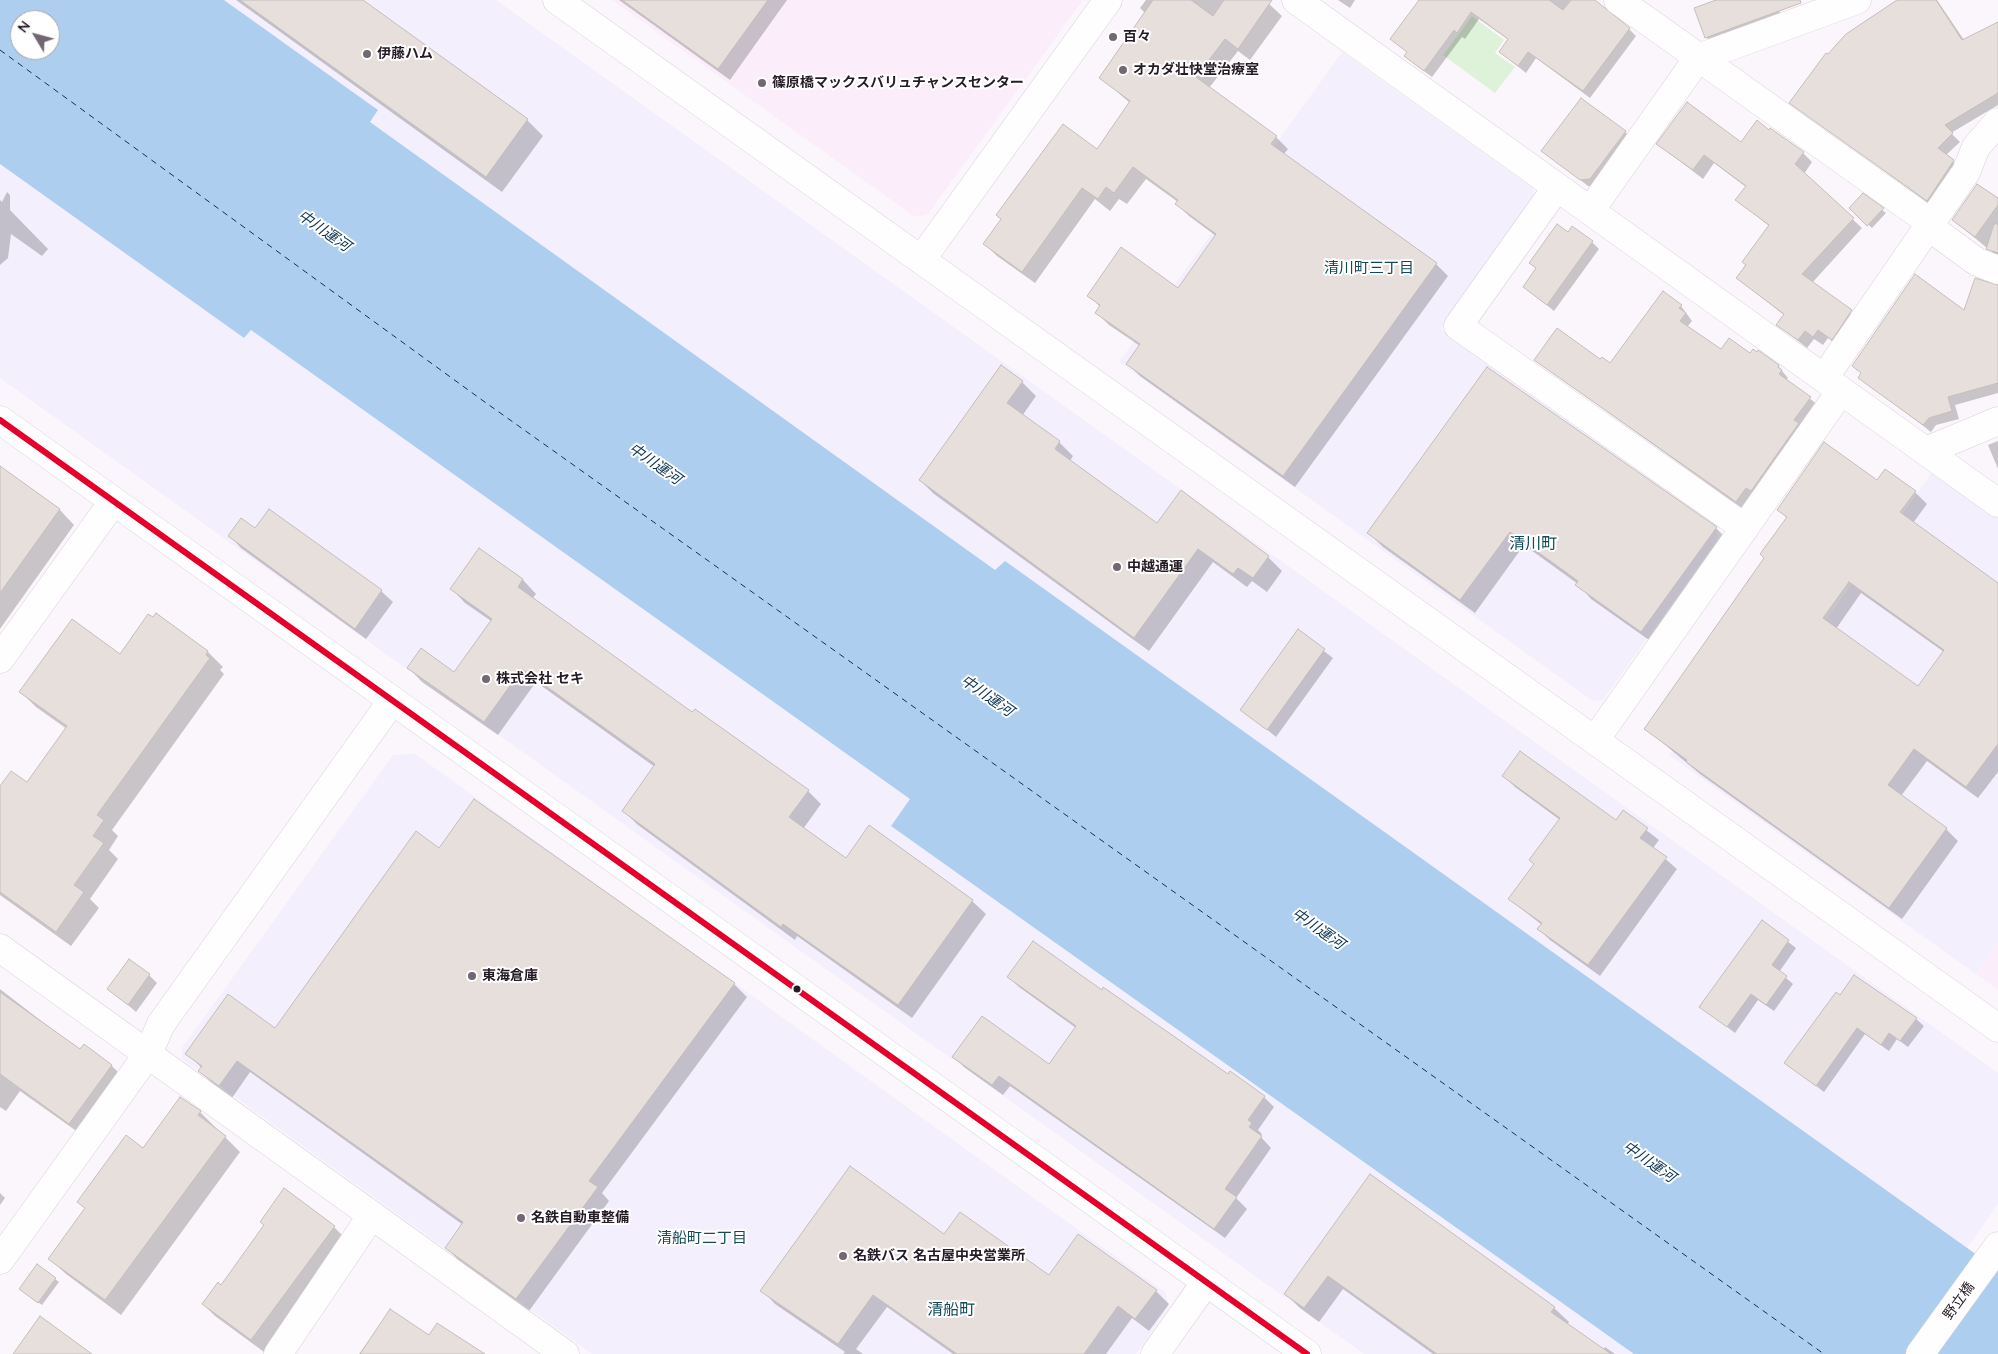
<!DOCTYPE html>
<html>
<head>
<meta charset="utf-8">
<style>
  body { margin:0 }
  #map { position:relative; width:1998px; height:1354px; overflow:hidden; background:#fbf6fb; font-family:Quicksand,sans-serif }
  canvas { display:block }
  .north { position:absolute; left:10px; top:10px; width:50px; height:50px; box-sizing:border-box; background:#fff; border:1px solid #a8a4a8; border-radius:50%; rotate:307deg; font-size:14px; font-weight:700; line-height:20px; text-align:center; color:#261c26 }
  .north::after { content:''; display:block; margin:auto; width:18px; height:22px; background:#716871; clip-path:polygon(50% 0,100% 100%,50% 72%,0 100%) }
</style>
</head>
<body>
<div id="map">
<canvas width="1998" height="1354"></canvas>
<div class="north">N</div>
</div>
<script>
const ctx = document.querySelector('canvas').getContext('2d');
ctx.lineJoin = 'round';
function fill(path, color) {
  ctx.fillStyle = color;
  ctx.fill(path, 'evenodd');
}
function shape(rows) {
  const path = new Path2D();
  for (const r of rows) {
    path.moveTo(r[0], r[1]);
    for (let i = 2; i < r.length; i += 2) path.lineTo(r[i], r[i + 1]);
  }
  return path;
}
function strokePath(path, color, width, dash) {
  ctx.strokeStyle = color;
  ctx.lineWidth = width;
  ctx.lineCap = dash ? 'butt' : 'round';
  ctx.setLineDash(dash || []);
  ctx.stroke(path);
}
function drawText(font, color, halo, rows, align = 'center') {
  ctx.font = font + ' Quicksand,"Noto Sans JP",sans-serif';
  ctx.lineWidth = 4;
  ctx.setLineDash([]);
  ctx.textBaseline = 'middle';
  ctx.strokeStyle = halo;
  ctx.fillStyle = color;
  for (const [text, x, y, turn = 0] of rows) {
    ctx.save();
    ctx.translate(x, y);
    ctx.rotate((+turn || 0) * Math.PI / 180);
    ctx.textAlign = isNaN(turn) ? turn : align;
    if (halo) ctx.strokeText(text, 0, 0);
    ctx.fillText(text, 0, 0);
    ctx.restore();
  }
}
const built = shape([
  [612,0,1083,0,928,214,915,217],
  [1998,943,1998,990,1976,974]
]);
const industrial = shape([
  [224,0,496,0,1998,1073,1998,1204,1967,1248,1005,561,996,571,370,122,378,110],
  [1342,52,1533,188,1534,200,1441,329,1715,524,1718,539,1603,700,1593,701,1119,362],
  [0,164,244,338,251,330,910,799,891,826,1634,1354,1364,1354,0,378],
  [1933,471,1998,518,1998,943,1976,974,1669,755,1788,590,1827,618],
  [415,754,1165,1292,1169,1307,1136,1354,592,1354,182,1059,182,1048,393,755]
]);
const green = shape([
  [1472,16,1504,40,1495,53,1515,67,1495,93,1443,55]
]);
const water = shape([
  [0,0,224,0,378,110,370,122,995,570,1005,561,1998,1270,1998,1354,1634,1354,891,826,910,799,251,330,244,338,0,164],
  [20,20,50,20,50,50,20,50]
]);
const shadow = shape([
  [236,0,361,0,527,120,543,136,502,192],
  [619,0,787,0,730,80],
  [1146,0,1264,0,1269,4,1282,16,1250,60,1238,51,1209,88,1276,137,1288,149,1284,154,1436,264,1448,276,1295,487,1140,376,1128,364,1140,346,1109,325,1096,312,1100,307,1089,295,1178,290,1216,236,1189,216,1177,204,1178,202,1146,179,1127,204,1119,199,1110,211,1095,199,1035,283,997,256,985,244,1097,150,1130,103,1101,78,1145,13,1140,8],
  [1338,0,1355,0,1350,8],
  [1420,0,1585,0,1629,29,1636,36,1590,98,1536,58,1526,73,1500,52,1509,40,1479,19,1465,39,1462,37,1432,77,1413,63,1406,56,1408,53,1391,39],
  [1716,0,1775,0,1782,18,1713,44,1706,37],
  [1899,0,1937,0,1964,40,1998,23,1998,105,1951,133,1960,142,1946,155,1961,169,1935,208,1791,103,1828,56],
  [1625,132,1632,139,1597,186,1588,186,1543,151],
  [1658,144,1741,144,1803,153,1812,162,1804,174,1862,228,1812,283,1860,321,1841,348,1828,338,1823,345,1814,339,1807,348,1778,325,1784,315,1737,278,1769,226,1737,200,1746,187,1714,163,1703,179],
  [7,192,10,195,10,210,48,249,42,256,11,234,8,258,0,265,0,200,2,202],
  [1863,195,1886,213,1872,228,1850,208],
  [1998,201,1998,257,1953,220],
  [1568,233,1592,242,1599,249,1554,311,1524,287],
  [1998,286,1998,393,1955,405,1959,419,1936,425,1931,432,1860,377,1862,374,1853,365,1965,312],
  [1681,306,1692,321,1687,327,1721,351,1751,355,1778,366,1788,378,1786,380,1818,405,1743,509,1535,360,1600,361,1610,364],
  [1022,382,1036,396,1022,416,1059,442,1073,456,1070,461,1158,525,1268,557,1282,571,1267,592,1252,581,1247,587,1213,562,1149,651,934,494,920,480],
  [1998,441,1998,469,1988,445],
  [4,470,60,510,74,525,0,629,0,476],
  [1878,482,1915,492,1927,504,1913,523,1998,584,1998,772,1978,798,1927,761,1901,796,1946,829,1958,841,1902,919,1700,774,1646,729,1765,558,1788,519,1778,509],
  [1861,593,1944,652,1918,688,1836,629],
  [269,511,381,591,393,602,366,639,241,548,230,536,256,530],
  [1716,528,1730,542,1656,645,1591,599,1578,584,1524,545,1475,613,1383,547,1369,533],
  [480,550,523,580,536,594,532,599,693,714,808,791,821,804,803,829,846,860,972,901,986,914,912,1018,797,936,795,940,638,825,624,811,655,767,536,682,498,735,422,682,409,668,454,674,491,621,465,603,452,589],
  [156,615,208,652,223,667,220,670,224,674,112,830,118,836,109,850,118,859,90,899,99,908,71,946,0,895,0,789,27,784,67,729,36,707,21,692,120,655],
  [1298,631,1333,658,1276,737,1242,709],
  [1504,776,1616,822,1623,812,1659,840,1653,848,1677,869,1600,976,1550,940,1539,929,1542,925,1509,899,1535,864,1560,820,1515,787],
  [439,850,734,984,747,997,602,1193,609,1201,529,1311,459,1261,447,1248,463,1225,250,1072,232,1098,213,1084,200,1071,202,1068,187,1054,275,1030],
  [1762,922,1796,948,1779,972,1793,984,1774,1011,1758,1000,1735,1033,1700,1006],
  [149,975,157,983,136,1012,109,989],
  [1009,977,1102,991,1228,1076,1264,1097,1274,1107,1258,1130,1262,1134,1260,1136,1271,1148,1236,1198,1247,1209,1225,1238,1010,1086,1003,1095,964,1067,954,1056,1049,1066,1076,1028,1019,987],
  [0,989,80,1051,84,1046,112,1066,123,1077,82,1135,20,1091,6,1111,0,1107],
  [1841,996,1916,1019,1924,1026,1908,1047,1897,1039,1889,1051,1865,1034,1824,1092,1786,1063],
  [200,1112,240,1152,121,1315,66,1274,50,1259,86,1209,143,1150],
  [1370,1176,1554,1308,1569,1322,1567,1325,1603,1350,1605,1347,1615,1354,1433,1354,1343,1289,1319,1322,1300,1308,1286,1294],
  [0,1193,5,1198,0,1205],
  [334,1227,346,1239,264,1352,215,1316,203,1304,221,1286],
  [1049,1276,1156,1291,1169,1304,1149,1331,1132,1318,1106,1354,953,1354,887,1307,856,1349,863,1354,843,1354,845,1352,775,1304,762,1290],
  [55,1279,59,1282,42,1305,24,1292],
  [390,1311,430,1337,480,1354,359,1354]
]);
const ferry = shape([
  [0,50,482,400,1824,1354]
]);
const building = shape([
  [240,0,363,0,528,119,486,177,240,0],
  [622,0,768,0,718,69,622,0],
  [1153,0,1191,0,1213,16,1224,0,1272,0,1238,49,1225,39,1196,77,1277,136,1271,144,1437,263,1283,476,1126,364,1140,344,1095,313,1100,305,1087,296,1121,247,1178,288,1216,234,1175,204,1178,200,1133,167,1114,193,1106,187,1098,199,1082,188,1022,272,983,244,1001,219,996,215,1063,124,1097,149,1130,101,1099,78,1153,0],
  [1419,0,1549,0,1563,10,1571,0,1595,0,1630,28,1583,91,1528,52,1518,66,1499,52,1508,39,1471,12,1457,33,1454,30,1424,71,1404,56,1407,52,1390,39,1419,0],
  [1716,0,1800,0,1801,3,1705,38,1694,8,1716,0],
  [1897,0,1936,0,1962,40,1998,22,1998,93,1945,125,1953,133,1938,148,1954,160,1927,201,1789,103,1826,53,1828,54,1846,34,1897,0],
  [1581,98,1626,131,1590,179,1580,180,1541,151,1581,98],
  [1687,102,1741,142,1757,120,1769,130,1770,128,1804,152,1795,164,1854,218,1802,274,1852,310,1832,340,1818,330,1813,337,1805,331,1798,340,1776,325,1784,314,1736,278,1746,265,1742,262,1769,225,1735,200,1746,186,1704,155,1693,170,1656,144,1687,102],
  [1977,184,1998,198,1998,205,1975,237,1952,220,1977,184],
  [1863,193,1884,208,1867,226,1849,208,1863,193],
  [1557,224,1568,232,1572,226,1593,241,1547,305,1523,287,1536,268,1529,263,1557,224],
  [1994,224,1998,224,1998,253,1986,249,1994,224],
  [1915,274,1964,310,1975,278,1998,285,1998,383,1948,397,1952,411,1929,418,1923,425,1858,378,1861,373,1852,366,1915,274],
  [1663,291,1682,305,1679,308,1686,313,1680,321,1721,349,1729,338,1750,353,1753,349,1757,352,1758,350,1779,365,1778,367,1782,370,1779,374,1811,397,1794,420,1799,423,1751,491,1746,488,1736,502,1534,360,1557,328,1600,359,1602,357,1610,363,1663,291],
  [1001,365,1023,381,1007,403,1060,441,1055,449,1157,523,1181,490,1269,556,1253,578,1238,568,1233,574,1198,549,1134,638,919,480,1001,365],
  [1487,367,1717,527,1641,632,1575,585,1578,581,1510,532,1460,600,1367,533,1487,367],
  [1824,442,1877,480,1885,469,1916,491,1900,512,1998,583,1998,744,1966,787,1914,749,1888,785,1947,828,1889,908,1686,762,1687,760,1644,729,1764,558,1760,554,1787,517,1777,510,1824,442],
  [1849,582,1944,650,1918,686,1823,618,1849,582],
  [0,466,60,509,0,593,0,466],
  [269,509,382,590,355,629,228,536,241,518,255,528,269,509],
  [479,548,523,579,518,587,692,712,695,709,809,790,789,817,846,858,869,825,973,900,898,1005,783,924,781,927,622,811,655,764,522,669,484,722,407,668,421,648,454,672,492,619,450,589,479,548],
  [156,613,208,651,206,655,210,658,97,815,104,820,93,836,104,843,74,885,84,892,56,932,0,892,0,786,11,771,27,782,67,726,19,692,72,619,120,654,148,614,153,617,156,613],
  [1298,629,1325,649,1267,730,1240,710,1298,629],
  [1520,751,1616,820,1623,810,1648,828,1640,838,1667,857,1588,965,1537,929,1542,923,1508,899,1534,864,1529,860,1560,818,1502,776,1520,751],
  [474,799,735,983,589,1181,598,1187,516,1299,445,1248,463,1222,237,1061,219,1086,198,1071,202,1066,185,1054,228,994,275,1028,416,831,439,848,474,799],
  [1762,920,1789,940,1772,965,1787,976,1766,1005,1751,994,1727,1027,1699,1007,1762,920],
  [1033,941,1102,990,1103,987,1228,1074,1230,1071,1265,1096,1248,1120,1252,1123,1249,1127,1262,1136,1225,1189,1237,1197,1214,1229,999,1076,992,1085,952,1057,982,1016,1049,1064,1076,1026,1007,977,1033,941],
  [129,959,150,974,128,1005,107,989,129,959],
  [1854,975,1917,1018,1900,1041,1889,1033,1881,1045,1857,1028,1816,1086,1784,1063,1836,992,1840,995,1854,975],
  [0,992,80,1049,84,1044,112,1065,69,1124,0,1074,0,992],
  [180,1097,201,1111,198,1115,226,1136,105,1300,48,1259,85,1208,77,1202,126,1135,143,1148,180,1097],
  [850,1166,944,1234,960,1212,1049,1275,1078,1234,1157,1290,1135,1319,1118,1306,1084,1354,957,1354,873,1295,838,1344,760,1291,850,1166],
  [1370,1174,1555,1307,1551,1312,1611,1354,1437,1354,1328,1276,1304,1308,1284,1294,1370,1174],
  [284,1188,335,1226,251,1340,202,1304,218,1282,221,1285,264,1225,260,1222,284,1188],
  [37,1264,56,1278,38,1303,19,1289,37,1264],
  [390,1309,429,1335,437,1323,485,1354,360,1354,390,1309],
  [40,1316,92,1354,13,1354,40,1316]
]);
const minor = shape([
  [557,0,1998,1028],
  [1296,0,1998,503],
  [1618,0,1931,223],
  [1557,187,1458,326,1745,528],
  [1590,211,1698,58,1857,0],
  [1928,226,1977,262,1998,270],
  [921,260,1108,0],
  [1824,378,1966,172,1976,147,1998,122],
  [0,420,1307,1354],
  [1926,451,1998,421],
  [0,659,113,502],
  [1595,740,1841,391],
  [0,948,565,1354],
  [0,1260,148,1054,161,1024,392,701],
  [278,1354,372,1215],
  [1155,1354,1206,1282],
  [1920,1354,1998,1246]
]);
const bus1 = shape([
  [0,420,1307,1354]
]);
const markers = [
  [1113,37,5,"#716871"],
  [367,54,5,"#716871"],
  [1123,70,5,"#716871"],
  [762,83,5,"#716871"],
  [1117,567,5,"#716871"],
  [486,679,5,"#716871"],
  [472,976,5,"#716871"],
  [797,989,4.5,"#261c26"],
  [521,1218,5,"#716871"],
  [843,1256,5,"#716871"]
];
const poiNames = [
  ["百々",1123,37],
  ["伊藤ハム",377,54],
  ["オカダ壮快堂治療室",1133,70],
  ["篠原橋マックスバリュチャンスセンター",772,83],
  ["中越通運",1127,567],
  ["株式会社 セキ",496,679],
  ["東海倉庫",482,976],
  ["名鉄自動車整備",531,1218],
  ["名鉄バス 名古屋中央営業所",853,1256]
];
const streetNames = [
  ["野立橋",1959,1301,-54]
];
const waterNames = [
  ["中川運河",324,231,35],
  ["中川運河",655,464,35],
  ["中川運河",987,696,35],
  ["中川運河",1318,929,35],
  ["中川運河",1649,1162,35]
];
const neighbourhoodNames = [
  ["清川町三丁目",1369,268],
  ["清船町二丁目",702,1238]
];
const quarterNames = [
  ["清川町",1533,544],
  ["清船町",951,1310]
];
fill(built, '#fbeefa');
fill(industrial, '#f4effd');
fill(green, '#def1d9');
fill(water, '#adceee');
fill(shadow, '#0003');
strokePath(ferry, '#103753', 1, [6, 5]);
fill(building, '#e7dfdc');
strokePath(building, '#c5bebb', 1);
strokePath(minor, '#d9d1d9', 29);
strokePath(minor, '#fefefe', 28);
strokePath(bus1, '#e4002b', 6);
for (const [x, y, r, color] of markers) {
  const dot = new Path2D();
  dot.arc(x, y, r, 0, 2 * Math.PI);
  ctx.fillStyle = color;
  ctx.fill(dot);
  strokePath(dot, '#fff', 2);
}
drawText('bold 14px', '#261c26', '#fff', poiNames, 'left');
drawText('14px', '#261c26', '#fff', streetNames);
drawText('italic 15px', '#103753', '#fff', waterNames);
drawText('15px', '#124a57', '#fff', neighbourhoodNames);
drawText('16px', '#124a57', '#fff', quarterNames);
</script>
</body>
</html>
